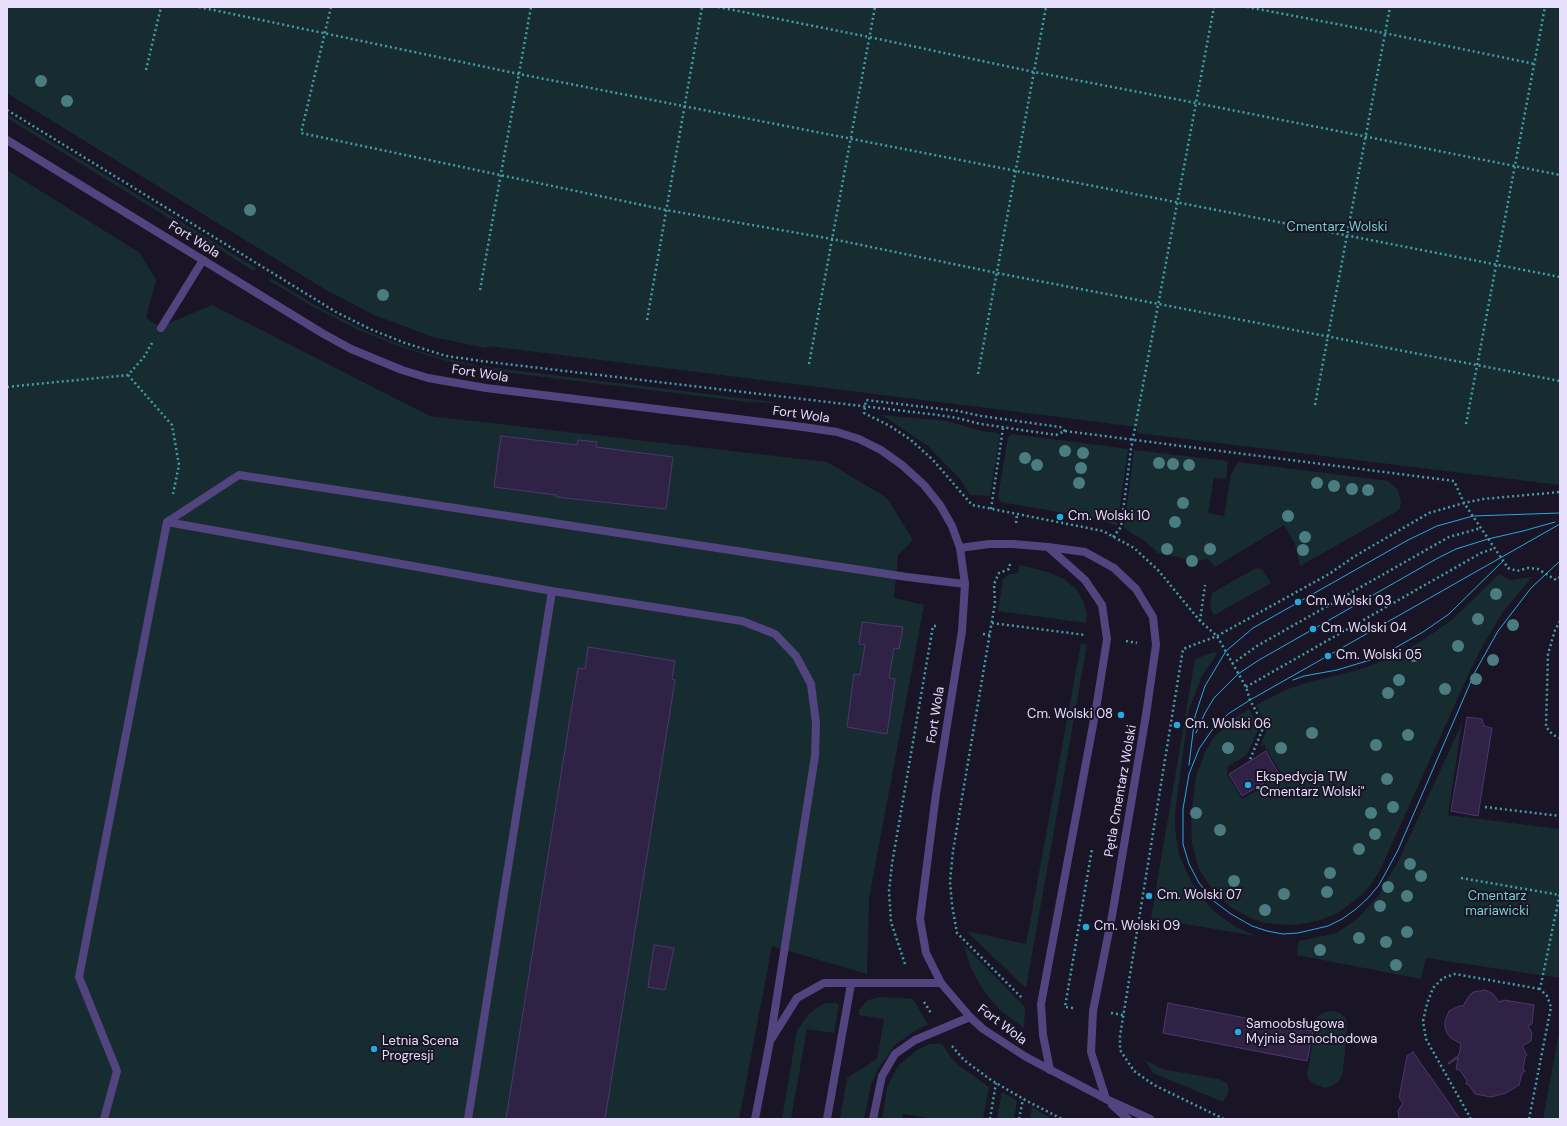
<!DOCTYPE html>
<html>
<head>
<meta charset="utf-8">
<style>
  body { margin:0 }
  #map { position:relative; width:1567px; height:1126px; overflow:hidden; background:#1a1427; font-family:"DM Sans",sans-serif }
  canvas { display:block }
  .frame { position:absolute; inset:0; border:8px solid #e6defa; pointer-events:none }
</style>
</head>
<body>
<div id="map">
<canvas width="1567" height="1126"></canvas>
<div class="frame"></div>
</div>
<script>
const ctx = document.querySelector('canvas').getContext('2d');
ctx.lineJoin = 'round';
function fill(path, color) {
  ctx.fillStyle = color;
  ctx.fill(path, 'evenodd');
}
function shape(rows) {
  const path = new Path2D();
  for (const r of rows) {
    path.moveTo(r[0], r[1]);
    for (let i = 2; i < r.length; i += 2) path.lineTo(r[i], r[i + 1]);
  }
  return path;
}
function strokePath(path, color, width, dash) {
  ctx.strokeStyle = color;
  ctx.lineWidth = width;
  ctx.lineCap = dash ? 'butt' : 'round';
  ctx.setLineDash(dash || []);
  ctx.stroke(path);
}
function drawText(font, color, halo, rows, align = 'center') {
  ctx.font = font + ' "DM Sans",sans-serif';
  ctx.lineWidth = 4;
  ctx.setLineDash([]);
  ctx.textBaseline = 'middle';
  ctx.strokeStyle = halo;
  ctx.fillStyle = color;
  for (const [text, x, y, turn = 0] of rows) {
    ctx.save();
    ctx.translate(x, y);
    ctx.rotate((+turn || 0) * Math.PI / 180);
    ctx.textAlign = isNaN(turn) ? turn : align;
    if (halo) ctx.strokeText(text, 0, 0);
    ctx.fillText(text, 0, 0);
    ctx.restore();
  }
}
const green = shape([
  [7,7,1560,7,1560,485,1137,433,1137,427,1003,410,488,346,486,348,433,337,374,315,326,290,7,93],
  [7,114,256,268,254,271,7,118],
  [7,170,140,253,156,280,146,318,160,327,212,305,430,416,827,462,887,498,913,540,898,555,894,598,924,605,869,898,867,974,772,946,739,1119,7,1119],
  [271,278,315,305,362,329,411,349,439,357,479,366,782,403,748,402,503,372,443,360,401,347,358,330,310,305,270,281],
  [882,415,947,421,981,431,996,433,1000,435,990,496,970,495,960,479,928,446],
  [1012,434,1128,449,1117,526,1105,521,1092,518,1001,502,998,497,1008,437],
  [1134,450,1228,461,1226,479,1214,478,1208,513,1224,516,1231,475,1238,462,1388,481,1398,490,1401,502,1399,510,1300,566,1295,544,1284,525,1215,567,1208,559,1196,561,1158,553,1146,542,1124,528],
  [1019,565,1048,572,1064,579,1077,590,1084,603,1087,615,1086,623,998,611,1003,579,1010,574,1018,573],
  [1256,568,1262,569,1271,583,1214,615,1210,607,1212,593],
  [1499,574,1510,580,1532,577,1503,612,1484,643,1470,671,1381,868,1372,883,1363,894,1338,913,1320,920,1307,923,1293,925,1265,923,1253,919,1232,908,1213,890,1206,880,1199,869,1192,844,1191,816,1196,776,1205,752,1214,737,1235,718,1249,709,1259,727,1247,755,1228,766,1227,774,1242,799,1282,775,1264,745,1260,747,1268,727,1256,705,1288,689,1306,683,1362,669,1395,656,1423,640,1453,619],
  [1081,643,1087,645,1026,988,966,931,1026,944],
  [1214,652,1217,654,1202,676,1189,709,1175,813,1175,829,1179,855,1188,875,1199,895,1215,912,1236,927,1256,936,1151,918,1195,659],
  [1462,723,1448,815,1560,829,1560,978,1426,958,1421,979,1297,955,1299,941,1337,933,1357,919,1378,896,1399,860],
  [964,945,1025,1007,1024,1028,1000,1010,988,996,979,983,971,968],
  [880,997,913,999,928,1025,916,1030,895,1045,878,1069,871,1085,864,1119,840,1119,847,1078,877,1059,884,1019,859,1015,859,1010,868,1000],
  [826,1003,836,1003,839,1005,834,1033,807,1029,791,1119,782,1119,797,1030,809,1014,816,1008],
  [1332,1011,1340,1013,1346,1018,1347,1027,1343,1072,1338,1082,1332,1086,1325,1088,1316,1085,1308,1079,1307,1075,1317,1019,1319,1015,1325,1012],
  [1560,1028,1560,1119,1543,1119],
  [929,1044,942,1044,952,1059,958,1065,989,1087,983,1119,934,1119,903,1114,902,1119,882,1119,887,1087,898,1066,917,1050],
  [1145,1060,1162,1069,1219,1079,1227,1083,1229,1090,1223,1102,1153,1073],
  [1002,1092,1017,1101,1014,1119,997,1119],
  [1032,1107,1052,1119,1030,1119]
]);
const building = shape([
  [501,436,577,445,578,440,597,442,596,447,673,457,666,509,556,497,556,495,494,487,501,436],
  [862,622,903,627,899,649,894,648,889,678,895,679,887,734,847,727,854,674,860,675,865,645,859,644,862,622],
  [588,647,675,661,672,679,675,680,605,1119,506,1119,578,668,585,669,588,647],
  [1467,717,1482,719,1484,726,1492,728,1478,816,1451,811,1467,717],
  [1266,751,1279,774,1242,796,1229,774,1266,751],
  [654,945,674,948,665,990,648,987,654,945],
  [1485,990,1493,994,1499,1002,1504,1000,1534,1005,1532,1024,1528,1026,1532,1033,1531,1041,1522,1046,1527,1055,1525,1057,1523,1069,1525,1071,1522,1073,1519,1085,1506,1093,1491,1097,1475,1094,1469,1085,1466,1084,1467,1081,1460,1070,1456,1069,1458,1058,1449,1064,1448,1063,1459,1055,1461,1044,1451,1038,1447,1033,1445,1027,1445,1021,1449,1011,1459,1006,1463,1006,1469,996,1473,992,1485,990],
  [1168,1003,1313,1031,1307,1061,1163,1033,1168,1003],
  [1413,1052,1460,1119,1399,1119,1398,1111,1403,1103,1399,1098,1407,1056,1413,1052]
]);
const path = shape([
  [199,7,519,74,1560,277],
  [331,7,301,133,666,210,832,239,997,273,1560,381],
  [718,7,869,37,1034,72,1196,103,1560,175],
  [1247,7,1384,33,1535,64],
  [146,70,161,7],
  [7,110,336,312,370,329,405,343,446,356,489,362,938,415,957,418,981,424,1056,435,1065,431,1454,481,1464,503,1483,499,1560,492],
  [480,290,531,7],
  [647,320,702,7],
  [809,364,875,7],
  [978,374,1046,7],
  [128,375,172,425,179,465,173,494],
  [7,387,128,375,144,357,152,343],
  [1315,405,1390,7],
  [1466,424,1545,7],
  [1065,431,1060,427,981,416,958,411,866,400,864,413,890,426,911,440,933,460,972,505,1103,531,1134,548,1158,570,1200,621,1217,636,1246,687,1250,700,1264,726,1249,762],
  [991,509,1003,428],
  [1016,523,1017,514],
  [1113,537,1121,527,1131,449,1214,7],
  [1010,564,1009,569,999,573,994,584,995,603,953,851,950,882,952,905,957,933,1022,998],
  [1200,621,1205,585],
  [1560,621,1555,630,1548,654,1546,727,1553,735,1560,738],
  [992,623,1085,635],
  [983,634,990,635],
  [1126,641,1137,643],
  [1232,664,1257,646,1449,537,1481,528],
  [1246,687,1481,553,1495,548],
  [1485,807,1560,816],
  [1461,878,1560,895],
  [905,964,891,922,889,891,892,864,933,626,938,626],
  [924,1002,931,1013],
  [1073,1008,1065,1007,1092,849],
  [1111,1013,1123,1015],
  [952,1046,964,1060,991,1080,1027,1101,1062,1119],
  [990,1119,996,1083],
  [1019,1119,1023,1099],
  [1224,1119,1154,1085,1134,1071,1120,1050,1120,1036,1183,649,1217,636,1329,574,1355,556,1429,513,1464,503,1508,568,1517,571,1528,568,1538,569,1556,580,1560,577],
  [1471,1119,1426,1039,1423,1021,1427,1004,1433,988,1443,978,1455,974,1540,989],
  [1529,1119,1551,1007,1547,996,1540,989,1560,893]
]);
const service = shape([
  [161,328,203,260],
  [167,522,552,591,468,1119],
  [1048,547,1085,580,1102,605,1107,639,1096,709,1041,1004,1043,1035,1050,1070],
  [960,548,989,544,1013,544,1048,547,1085,552,1114,568,1136,589,1153,617,1156,645,1146,715,1112,916,1093,1011,1091,1052,1106,1099],
  [552,591,742,621,775,634,796,656,811,684,816,723,815,756,770,1041],
  [104,1119,117,1071,79,977,167,522,239,475,907,577,965,584],
  [755,1119,770,1041,797,998,824,983,941,983],
  [827,1119,851,984],
  [873,1119,882,1076,895,1054,915,1040,970,1017]
]);
const minor = shape([
  [7,140,322,333,351,349,402,370,428,378,486,388,803,427,837,432,859,439,881,450,902,465,924,485,940,505,952,526,960,548,965,584,962,631,936,794,920,919,926,953,941,983,970,1017,983,1029,1026,1057,1106,1099,1150,1119],
  [1112,1105,1128,1119]
]);
const tram = shape([
  [1560,524,1250,700,1228,714,1212,730,1199,749,1189,774,1183,809,1183,844,1189,864,1199,883,1215,902,1231,914,1252,926,1267,931,1283,934,1298,933,1328,926,1342,919,1356,909,1368,898,1379,885,1398,850,1475,672,1498,631,1531,588,1560,561],
  [1293,680,1304,676,1337,670,1370,660,1388,652,1423,632,1449,614,1504,560],
  [1196,733,1205,713,1214,698,1238,674,1259,660,1438,558,1456,549,1488,539,1523,531,1555,522],
  [1189,765,1195,716,1205,686,1226,651,1253,628,1408,540,1437,526,1473,516,1560,513]
]);
const trees = [
  [41,81],
  [67,101],
  [250,210],
  [383,295],
  [1065,451],
  [1083,453],
  [1025,458],
  [1159,463],
  [1173,464],
  [1037,465],
  [1189,465],
  [1081,468],
  [1079,483],
  [1317,483],
  [1334,486],
  [1352,489],
  [1368,490],
  [1183,503],
  [1288,516],
  [1175,522],
  [1305,537],
  [1167,549],
  [1210,549],
  [1303,550],
  [1192,561],
  [1496,594],
  [1478,619],
  [1513,625],
  [1458,646],
  [1414,656],
  [1493,660],
  [1476,679],
  [1399,680],
  [1445,689],
  [1388,693],
  [1312,733],
  [1408,735],
  [1376,745],
  [1228,748],
  [1281,748],
  [1387,779],
  [1393,807],
  [1196,813],
  [1371,813],
  [1220,830],
  [1375,834],
  [1359,849],
  [1410,864],
  [1330,873],
  [1421,876],
  [1234,881],
  [1388,887],
  [1327,892],
  [1284,894],
  [1407,896],
  [1380,906],
  [1265,910],
  [1407,932],
  [1359,938],
  [1386,942],
  [1320,950],
  [1396,965]
];
const markers = [
  [1060,517,4,"#24aae0"],
  [1298,602,4,"#24aae0"],
  [1313,629,4,"#24aae0"],
  [1328,656,4,"#24aae0"],
  [1121,715,4,"#24aae0"],
  [1177,725,4,"#24aae0"],
  [1248,785,4,"#24aae0"],
  [1149,896,4,"#24aae0"],
  [1086,927,4,"#24aae0"],
  [1238,1032,4,"#24aae0"],
  [374,1049,4,"#24aae0"]
];
const parkNames = [
  ["Cmentarz Wolski",1337,228],
  ["Cmentarz",1497,897],
  ["mariawicki",1497,912]
];
const streetNames = [
  ["Fort Wola",194,240,32],
  ["Fort Wola",480,374,9],
  ["Fort Wola",801,415,8],
  ["Fort Wola",936,715,-81],
  ["Pętla Cmentarz Wolski",1121,791,-80],
  ["Fort Wola",1002,1025,37]
];
const poiNames = [
  ["Cm. Wolski 10",1068,517],
  ["Cm. Wolski 03",1306,602],
  ["Cm. Wolski 04",1321,629],
  ["Cm. Wolski 05",1336,656],
  ["Cm. Wolski 08",1113,715,"right"],
  ["Cm. Wolski 06",1185,725],
  ["Ekspedycja TW",1256,778],
  ["\"Cmentarz Wolski\"",1256,793],
  ["Cm. Wolski 07",1157,896],
  ["Cm. Wolski 09",1094,927],
  ["Samoobsługowa",1246,1025],
  ["Myjnia Samochodowa",1246,1040],
  ["Letnia Scena",382,1042],
  ["Progresji",382,1057]
];
fill(green, '#172c30');
fill(building, '#302245');
strokePath(building, '#4c376e', 1);
strokePath(path, '#419eab', 2.5, [2, 3]);
strokePath(service, '#52457f', 8);
strokePath(minor, '#52457f', 8);
strokePath(tram, '#24aae0', 1);
ctx.fillStyle = '#4b7c81';
for (const [x, y] of trees) {
  ctx.beginPath();
  ctx.arc(x, y, 6, 0, 2 * Math.PI);
  ctx.fill();
}
for (const [x, y, r, color] of markers) {
  const dot = new Path2D();
  dot.arc(x, y, r, 0, 2 * Math.PI);
  ctx.fillStyle = color;
  ctx.fill(dot);
  strokePath(dot, '#1a1427', 1.5);
}
drawText('13px', '#73d1cb', '#1a1427', parkNames);
drawText('13px', '#e6defa', '#1a1427', streetNames);
drawText('13px', '#e6defa', '#1a1427', poiNames, 'left');
</script>
</body>
</html>
